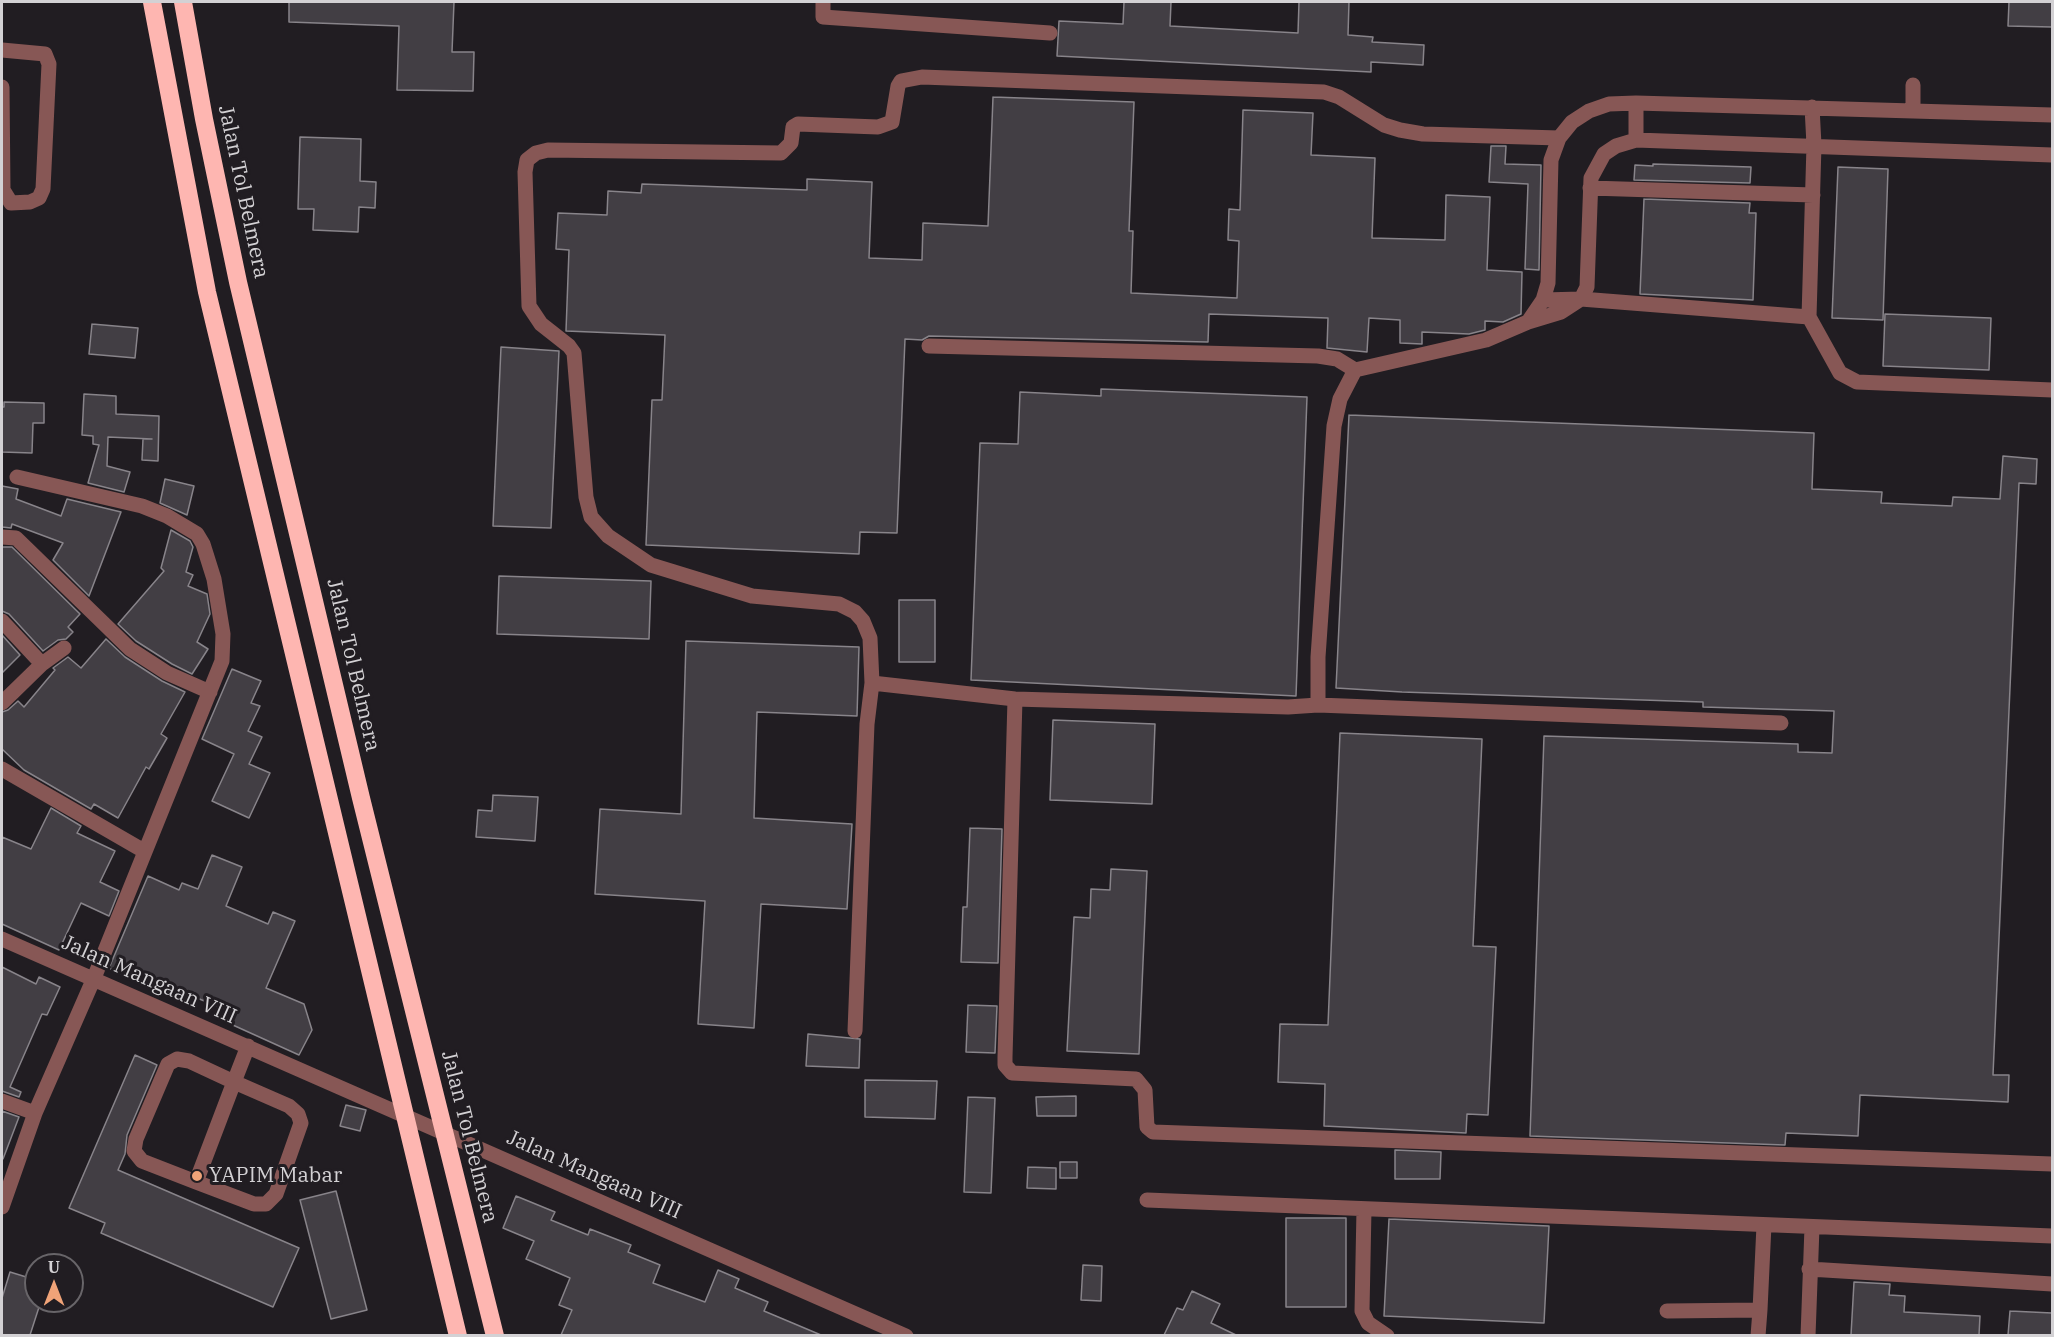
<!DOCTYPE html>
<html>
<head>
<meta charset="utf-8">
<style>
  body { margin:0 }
  #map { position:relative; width:2054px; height:1337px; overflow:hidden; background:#211d22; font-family:"IBM Plex Serif",serif }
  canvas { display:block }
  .frame { position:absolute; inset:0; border:3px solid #d3d1d4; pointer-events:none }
  .north { position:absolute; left:24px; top:1253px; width:60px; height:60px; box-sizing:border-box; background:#211d22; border:2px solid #686569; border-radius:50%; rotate:0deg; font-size:16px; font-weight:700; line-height:24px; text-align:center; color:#d3d1d4 }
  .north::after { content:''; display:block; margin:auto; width:21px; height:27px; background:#f0a378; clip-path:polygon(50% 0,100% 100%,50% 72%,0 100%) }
</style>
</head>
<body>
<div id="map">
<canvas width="2054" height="1337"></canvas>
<div class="frame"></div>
<div class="north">U</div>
</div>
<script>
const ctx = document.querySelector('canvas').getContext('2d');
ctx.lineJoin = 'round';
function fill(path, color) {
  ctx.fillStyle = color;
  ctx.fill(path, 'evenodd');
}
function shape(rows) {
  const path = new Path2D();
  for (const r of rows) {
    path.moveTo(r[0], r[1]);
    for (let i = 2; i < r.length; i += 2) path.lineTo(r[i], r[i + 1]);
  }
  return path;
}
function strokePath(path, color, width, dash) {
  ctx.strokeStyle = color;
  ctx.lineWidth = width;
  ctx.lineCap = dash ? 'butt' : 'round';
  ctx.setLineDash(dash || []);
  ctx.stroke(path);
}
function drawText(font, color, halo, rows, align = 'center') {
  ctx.font = font + ' "IBM Plex Serif",serif';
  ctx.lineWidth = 6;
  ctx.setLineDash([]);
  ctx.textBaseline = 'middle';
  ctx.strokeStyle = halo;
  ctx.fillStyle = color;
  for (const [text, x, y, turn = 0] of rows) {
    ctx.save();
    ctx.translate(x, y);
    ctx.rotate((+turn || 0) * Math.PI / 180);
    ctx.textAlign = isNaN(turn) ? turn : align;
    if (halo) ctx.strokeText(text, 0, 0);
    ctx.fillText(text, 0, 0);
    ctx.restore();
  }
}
const building = shape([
  [289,2,454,2,452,52,474,52,473,91,397,90,399,26,289,22,289,2],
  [1124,2,1171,2,1170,26,1298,33,1299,2,1349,2,1348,35,1373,37,1372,42,1424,45,1423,65,1371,62,1371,72,1057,56,1059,21,1123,24,1124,2],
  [2009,2,2052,2,2052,27,2008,26,2009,2],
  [993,97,1134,102,1129,231,1133,231,1131,293,1237,298,1239,241,1228,240,1229,209,1240,210,1243,110,1313,113,1311,155,1375,158,1372,238,1445,240,1446,195,1490,197,1487,270,1522,272,1521,314,1503,322,1485,321,1485,330,1469,334,1422,332,1422,344,1400,343,1400,320,1369,318,1367,352,1327,348,1328,318,1209,314,1208,342,929,336,922,340,905,339,897,533,860,532,859,554,646,545,652,400,662,400,665,335,566,331,569,250,556,249,558,213,607,215,608,191,641,193,642,184,807,190,807,179,872,182,869,258,922,260,923,223,988,226,993,97],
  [300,137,361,139,360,181,376,182,375,208,359,207,358,232,313,230,314,209,298,209,300,137],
  [1491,146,1506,146,1505,164,1541,165,1539,270,1525,269,1528,184,1489,182,1491,146],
  [1653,164,1751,167,1750,183,1634,180,1635,165,1653,166,1653,164],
  [1838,167,1888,169,1883,320,1832,318,1838,167],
  [1644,199,1750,203,1749,213,1756,213,1753,300,1640,294,1644,199],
  [1885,314,1991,318,1989,370,1883,366,1885,314],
  [92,324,138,328,135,358,89,354,92,324],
  [501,347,559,351,551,528,493,526,501,347],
  [1101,389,1307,397,1296,696,971,680,980,443,1018,444,1020,392,1101,396,1101,389],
  [84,394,116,396,116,414,159,416,158,461,142,460,143,439,152,439,108,437,107,466,130,472,124,492,88,483,99,445,93,444,93,436,82,435,84,394],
  [4,402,44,403,44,423,33,423,32,453,2,452,2,407,4,407,4,402],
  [1349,415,1814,433,1812,489,1882,492,1881,503,1952,506,1953,497,2000,499,2003,456,2037,459,2036,484,2019,483,1993,1075,2009,1075,2008,1102,1860,1095,1858,1136,1786,1133,1785,1145,1530,1136,1544,736,1798,744,1798,752,1832,753,1834,711,1703,707,1703,702,1402,692,1336,688,1349,415],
  [165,479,194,486,187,515,160,503,165,479],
  [2,486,18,489,16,499,61,516,67,499,121,512,89,596,53,560,63,543,12,524,11,528,2,527,2,486],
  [171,530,190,541,193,547,186,572,193,575,188,586,207,594,210,614,197,642,208,649,192,674,172,664,136,641,118,624,164,571,161,568,171,530],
  [2,547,12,547,80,614,68,627,73,632,66,639,58,640,43,651,9,614,2,611,2,547],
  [499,576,651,581,649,639,497,634,499,576],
  [899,600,935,600,935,662,899,662,899,600],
  [2,635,20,655,2,673,2,635],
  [106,639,125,657,162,681,185,692,161,734,167,738,149,769,146,767,118,818,94,804,91,809,24,770,2,749,2,712,8,710,18,701,24,707,55,670,53,668,68,657,81,668,106,639],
  [686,641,859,647,857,716,757,712,754,818,852,824,847,909,761,904,754,1028,698,1024,705,901,595,894,600,809,681,814,686,641],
  [232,669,261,681,251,703,260,706,248,731,262,737,249,764,270,773,249,818,212,801,234,754,202,739,232,669],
  [1053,720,1155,724,1152,804,1050,800,1053,720],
  [1340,733,1482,739,1473,946,1496,947,1488,1115,1467,1114,1466,1133,1324,1126,1325,1084,1278,1082,1280,1024,1328,1025,1340,733],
  [493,795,538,797,535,841,476,837,478,810,492,811,493,795],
  [51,808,81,826,77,833,115,851,100,882,119,891,109,916,81,903,59,950,2,924,2,837,31,849,51,808],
  [970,828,1002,829,998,963,961,962,963,907,967,907,970,828],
  [212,855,242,867,226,906,268,924,273,912,295,921,266,988,304,1004,312,1030,299,1055,224,1021,228,1011,190,995,186,1004,109,968,148,876,179,890,182,883,198,889,212,855],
  [1111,869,1147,871,1139,1054,1067,1051,1074,917,1090,918,1091,889,1110,890,1111,869],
  [2,967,36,984,39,977,60,987,47,1015,42,1014,10,1087,21,1092,19,1097,2,1091,2,967],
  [968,1005,997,1006,995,1053,966,1052,968,1005],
  [808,1034,860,1039,859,1068,806,1066,808,1034],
  [135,1055,157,1065,127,1135,125,1154,118,1170,299,1248,273,1307,101,1233,105,1223,69,1208,135,1055],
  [865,1080,937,1081,935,1119,865,1117,865,1080],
  [1076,1096,1076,1116,1037,1116,1036,1097,1076,1096],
  [968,1097,995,1098,991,1193,964,1192,968,1097],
  [346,1105,366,1110,360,1131,340,1126,346,1105],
  [2,1111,19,1117,3,1159,2,1159,2,1111],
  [1395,1150,1441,1152,1440,1179,1395,1179,1395,1150],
  [1060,1162,1077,1162,1077,1178,1060,1178,1060,1162],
  [1028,1167,1056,1168,1056,1189,1027,1188,1028,1167],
  [336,1191,367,1310,331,1319,300,1200,336,1191],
  [516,1196,555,1212,551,1220,588,1235,590,1229,631,1245,628,1252,660,1265,653,1283,705,1302,718,1270,739,1279,735,1288,768,1302,764,1311,821,1335,561,1335,572,1310,559,1305,570,1278,526,1259,534,1241,503,1228,516,1196],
  [1286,1218,1346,1218,1346,1307,1286,1307,1286,1218],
  [1389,1219,1549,1226,1544,1323,1384,1316,1389,1219],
  [1083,1265,1102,1266,1101,1301,1081,1300,1083,1265],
  [10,1272,36,1280,36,1301,41,1301,30,1335,2,1335,2,1298,10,1272],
  [1854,1282,1890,1284,1889,1295,1905,1296,1904,1312,1980,1316,1979,1335,1851,1335,1854,1282],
  [1192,1291,1220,1304,1211,1323,1236,1335,1164,1335,1177,1308,1183,1310,1192,1291],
  [2010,1311,2052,1313,2052,1335,2008,1335,2010,1311]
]);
const minor = shape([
  [823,2,823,17,1050,33],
  [2,50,45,54,49,64,43,189,39,198,30,202,11,203,3,190,2,87],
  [1913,85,1913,111],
  [1636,103,1636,140],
  [1812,107,1814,145,1809,317,1840,373,1857,382,2052,390],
  [1590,188,1813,195],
  [1543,300,1581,299,1809,317],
  [1528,322,1543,300,1548,283,1551,160,1559,138,1572,122,1589,111,1609,104,1636,103,2052,115],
  [929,346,1318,356,1337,359,1355,370,1486,340,1528,322,1561,312,1581,299,1587,287,1591,178,1604,154,1616,146,1636,140,2052,155],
  [1355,370,1340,399,1334,426,1318,657,1318,705,1288,707,1015,699,872,683,870,638,863,621,855,612,839,604,752,596,651,565,608,536,591,517,586,497,574,353,569,346,541,324,529,306,525,172,527,160,536,153,548,150,781,153,791,143,793,127,798,124,878,127,892,122,898,86,901,81,922,77,1324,92,1339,97,1384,125,1400,130,1423,134,1559,138],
  [2,537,16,538,130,649,167,673,210,692],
  [2,621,42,664,2,703],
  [42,664,64,648],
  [1015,699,1005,1057,1005,1065,1012,1073,1136,1079,1145,1090,1147,1127,1153,1132,2052,1164],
  [1318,705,1781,723],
  [2,769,144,851],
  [2,939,906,1336],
  [855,1031,867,724,872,683],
  [2,1101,35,1113],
  [196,1182,234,1082,289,1106,298,1114,301,1123,276,1194,266,1204,254,1204,196,1182,142,1161,134,1151,136,1139,168,1064,177,1059,189,1061,234,1082,248,1046],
  [1147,1200,2052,1236],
  [2,1207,35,1113,94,978,222,661,223,634,214,579,203,544,197,534,167,516,142,506,17,477],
  [1364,1209,1362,1311,1368,1323,1387,1336],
  [1809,1269,2052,1284],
  [1667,1311,1760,1310,1764,1225],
  [1758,1336,1760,1310],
  [1808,1336,1812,1227]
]);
const highway = shape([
  [152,2,207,292,458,1336],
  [183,2,204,119,238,282,361,798,495,1336]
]);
const markers = [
  [197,1176,6,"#f0a378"]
];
const streetNames = [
  ["Jalan Tol Belmera",243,192,78],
  ["Jalan Tol Belmera",353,665,77],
  ["Jalan Mangaan VIII",149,980,24],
  ["Jalan Tol Belmera",469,1137,76],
  ["Jalan Mangaan VIII",594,1175,24]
];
const poiNames = [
  ["YAPIM Mabar",209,1176]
];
fill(building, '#423e44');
strokePath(building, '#88848a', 1.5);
strokePath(minor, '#875755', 15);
strokePath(highway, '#feb6b1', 18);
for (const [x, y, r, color] of markers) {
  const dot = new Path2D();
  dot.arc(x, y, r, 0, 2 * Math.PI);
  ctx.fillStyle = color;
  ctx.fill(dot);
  strokePath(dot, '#211d22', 2);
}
drawText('21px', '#d3d1d4', '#211d22', streetNames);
drawText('21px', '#d3d1d4', '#211d22', poiNames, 'left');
</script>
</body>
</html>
